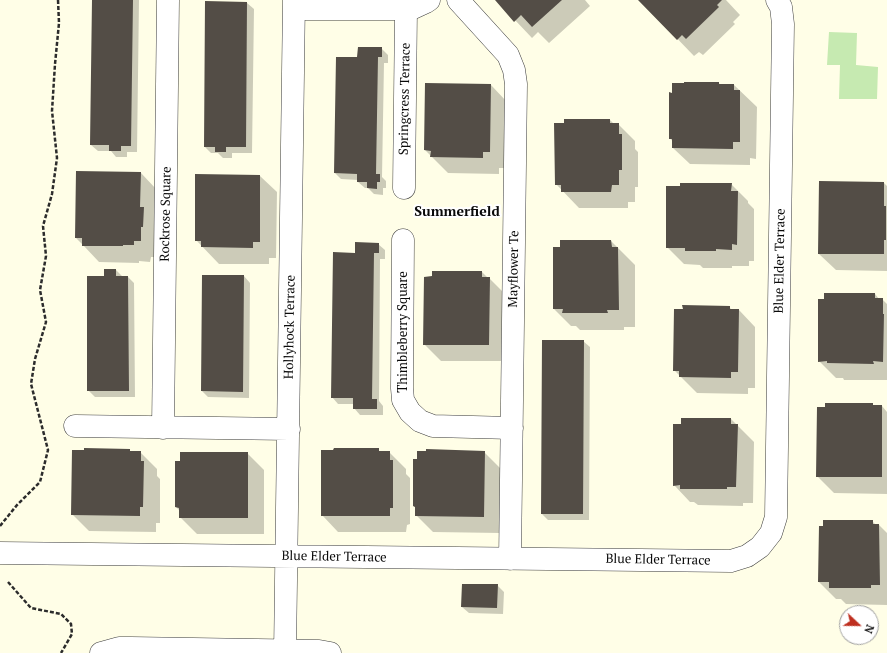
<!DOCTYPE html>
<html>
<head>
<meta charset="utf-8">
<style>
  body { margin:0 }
  #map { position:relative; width:887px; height:653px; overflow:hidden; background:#fffee7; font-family:"PT Serif",serif }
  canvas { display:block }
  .north { position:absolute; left:839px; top:605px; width:40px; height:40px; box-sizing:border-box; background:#fff; border:1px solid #9d9d9d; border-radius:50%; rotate:112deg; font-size:11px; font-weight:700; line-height:16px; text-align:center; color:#0a0a0a }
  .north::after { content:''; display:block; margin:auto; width:14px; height:18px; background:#be2f1f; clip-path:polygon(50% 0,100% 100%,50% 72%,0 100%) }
</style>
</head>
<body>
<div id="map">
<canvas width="887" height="653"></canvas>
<div class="north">N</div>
</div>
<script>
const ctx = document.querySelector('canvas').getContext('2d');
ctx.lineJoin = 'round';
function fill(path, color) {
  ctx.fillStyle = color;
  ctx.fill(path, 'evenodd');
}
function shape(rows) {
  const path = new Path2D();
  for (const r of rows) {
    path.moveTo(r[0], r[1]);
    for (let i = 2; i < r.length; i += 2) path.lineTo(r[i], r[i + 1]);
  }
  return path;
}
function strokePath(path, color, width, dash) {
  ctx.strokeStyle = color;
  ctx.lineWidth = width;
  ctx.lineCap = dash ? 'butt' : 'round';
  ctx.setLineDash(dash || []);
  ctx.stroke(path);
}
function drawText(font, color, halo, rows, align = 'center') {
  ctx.font = font + ' "PT Serif",serif';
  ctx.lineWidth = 4;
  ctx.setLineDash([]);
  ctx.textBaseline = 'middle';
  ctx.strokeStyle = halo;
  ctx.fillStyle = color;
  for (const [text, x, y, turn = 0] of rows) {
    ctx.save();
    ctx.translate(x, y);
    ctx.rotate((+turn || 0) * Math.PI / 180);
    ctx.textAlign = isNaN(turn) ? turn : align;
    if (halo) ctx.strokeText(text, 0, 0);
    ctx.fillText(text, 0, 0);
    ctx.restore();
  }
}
const green = shape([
  [829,32,857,33,856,65,878,67,877,99,839,99,840,65,827,65]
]);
const shadow = shape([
  [93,0,139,0,137,152,127,152,127,157,116,157,111,151,98,151,91,145],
  [496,0,585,0,590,6,549,43,538,32,532,38],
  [640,0,726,0,740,15,733,22,735,24,703,55,699,52,694,56],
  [206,2,247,3,254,9,252,153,232,153,232,158,223,158,218,153,211,153,205,147],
  [381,48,388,55,388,63,384,63,382,177,386,181,386,188,383,188,383,195,374,194,368,188,365,188,358,182,358,180,341,179,335,173,358,58],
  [719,83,720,85,734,85,757,107,756,159,750,158,750,165,690,164,673,148,673,142,670,138],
  [491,85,507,102,506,168,499,168,499,174,448,173,425,150],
  [610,120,614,124,618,124,635,141,635,149,638,152,638,187,635,187,635,202,628,202,628,208,579,208,556,184],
  [77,172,141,173,157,190,157,257,151,257,150,262,139,261,139,263,99,262,83,245,76,238],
  [260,176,277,192,276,258,269,258,269,264,219,264,196,240],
  [884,183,887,186,887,271,836,270,819,254],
  [731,184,748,201,748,203,754,209,754,261,749,261,749,266,732,266,732,268,703,268,700,265,684,264,667,247],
  [611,241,635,265,635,327,624,327,624,330,580,330,576,326,571,326,554,309,561,248],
  [378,244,385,250,385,259,380,259,379,401,383,406,383,415,360,415,354,408,354,404,338,404,332,397,356,254],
  [116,270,122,276,128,277,134,283,135,397,95,397,88,390,105,277],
  [433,272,482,272,488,278,489,278,506,295,505,361,441,361,424,344],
  [244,276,250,283,249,398,208,397,202,391],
  [875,294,879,299,882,299,887,304,887,380,844,380,843,378,836,378,819,361],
  [729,307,732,310,739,310,755,327,755,388,748,388,748,394,697,393,674,370,684,310],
  [583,341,590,347,589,520,548,520,542,514],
  [874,406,882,406,887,412,887,494,834,493,817,476],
  [731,419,754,442,753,503,743,503,743,506,698,505,694,502,690,502,674,485],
  [378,449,380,452,389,452,406,469,406,474,410,478,410,524,407,525,406,532,338,532,322,515],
  [129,450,131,452,140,452,157,469,157,476,160,479,160,523,156,523,156,532,89,531,72,514],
  [484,452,501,469,500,533,433,532,416,515,416,509,414,506],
  [247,453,264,470,264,534,197,534,180,517,180,511,176,507],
  [872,521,876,525,879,525,887,533,887,605,846,604,841,599,836,599,819,582],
  [497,585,504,592,503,614,469,613,462,607]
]);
const building = shape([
  [92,0,133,0,131,146,121,146,121,151,109,151,109,145,90,145],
  [495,0,562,0,532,27,521,15,514,22],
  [638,0,722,0,717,5,719,7,686,39,682,35,677,40],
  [205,1,247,2,246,147,226,147,226,152,215,152,215,147,204,147],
  [358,47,382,47,382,57,378,57,376,174,380,174,380,182,377,182,377,189,367,188,367,182,357,182,357,174,334,173,336,57,357,57],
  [684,82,719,82,719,84,734,84,734,90,740,90,740,142,733,142,733,149,672,148,672,139,669,139,669,92,672,93,672,83,684,83],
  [425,83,491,84,490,152,483,152,483,158,430,157,431,151,424,150],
  [564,119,610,119,610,123,619,123,619,134,622,134,622,170,619,170,619,185,612,185,611,192,561,192,561,185,555,185,554,123,564,123],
  [76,171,141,172,140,207,144,207,143,227,141,227,141,241,134,241,134,245,123,245,123,246,82,246,82,238,75,238],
  [195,174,260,175,260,242,253,242,253,248,201,247,201,241,195,241],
  [819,181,884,182,884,206,886,206,886,240,884,240,884,254,818,254],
  [680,183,732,183,731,191,738,191,737,245,732,244,732,250,716,249,716,251,685,251,685,248,666,248,666,186,680,186],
  [560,240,611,240,612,247,618,247,619,310,607,310,608,313,562,313,563,309,553,309,553,247,560,247],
  [355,242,379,243,379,253,374,253,372,399,377,399,377,409,353,409,353,398,331,398,333,252,355,253],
  [104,269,116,269,116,276,128,276,129,391,87,391,87,276,104,276],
  [432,271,482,271,482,277,490,277,489,345,423,345,424,277,432,276],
  [202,275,244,275,243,392,201,391],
  [824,293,875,293,875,298,883,298,883,314,884,314,883,362,873,361,874,364,827,363,827,361,818,362,818,299,824,299],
  [682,305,730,306,730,309,739,309,738,372,731,372,731,378,679,377,679,371,673,371,674,309,683,309],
  [542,340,584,340,583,514,541,514],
  [825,403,873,403,873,405,882,405,882,477,816,477,817,407,825,407],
  [681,418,731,418,731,424,738,424,736,487,727,487,727,489,680,489,680,485,673,486,673,424,681,424],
  [84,448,130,449,130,451,141,451,141,461,144,461,143,507,140,507,140,516,71,515,72,450,84,450],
  [334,448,379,448,379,451,390,451,390,460,393,460,393,508,390,508,390,516,321,516,321,450,333,450],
  [426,449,485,451,484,517,415,516,415,507,413,506,413,459,417,459,417,451,426,451],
  [180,452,248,452,248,518,179,518,179,508,175,507,175,461,180,461],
  [823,520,873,520,873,524,879,524,880,585,871,585,871,588,829,588,829,582,818,582,819,526,823,526],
  [462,584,498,584,497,608,461,607]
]);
const path = shape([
  [0,526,17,505,40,482,48,450,31,384,35,359,46,322,40,290,46,256,43,226,52,194,57,158,52,111,55,64,59,23,58,0],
  [8,582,31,608,61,614,71,624,72,634,61,653]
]);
const minor = shape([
  [458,0,508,55,514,70,516,84,510,559],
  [294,9,406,9,413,8,426,2,429,0],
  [404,188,406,9],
  [403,240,402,388,403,400,410,412,420,421,433,426,512,428],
  [75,426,289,429],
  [163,428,168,0],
  [0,553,731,561,747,556,760,547,771,533,776,517,783,24,781,7,777,0],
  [101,653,119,648,131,648,319,651,330,653],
  [285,653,294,0]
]);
const streetNames = [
  ["Springcress Terrace",405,99,-89],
  ["Rockrose Square",166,214,-89],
  ["Blue Elder Terrace",780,261,-89],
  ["Mayflower Te",514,269,-89],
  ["Hollyhock Terrace",290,327,-89],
  ["Thimbleberry Square",403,332,-90],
  ["Blue Elder Terrace",334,557,1],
  ["Blue Elder Terrace",658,560,1]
];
const neighbourhoodNames = [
  ["Summerfield",457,212]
];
fill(green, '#c6eab1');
fill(shadow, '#0003');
fill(building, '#534d46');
strokePath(minor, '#3d3d3d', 23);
strokePath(path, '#2c2c2c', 2.5, [4, 2]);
strokePath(minor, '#fff', 22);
drawText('13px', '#0a0a0a', '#fff', streetNames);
drawText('bold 14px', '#0a0a0a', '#fff', neighbourhoodNames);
</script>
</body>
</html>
